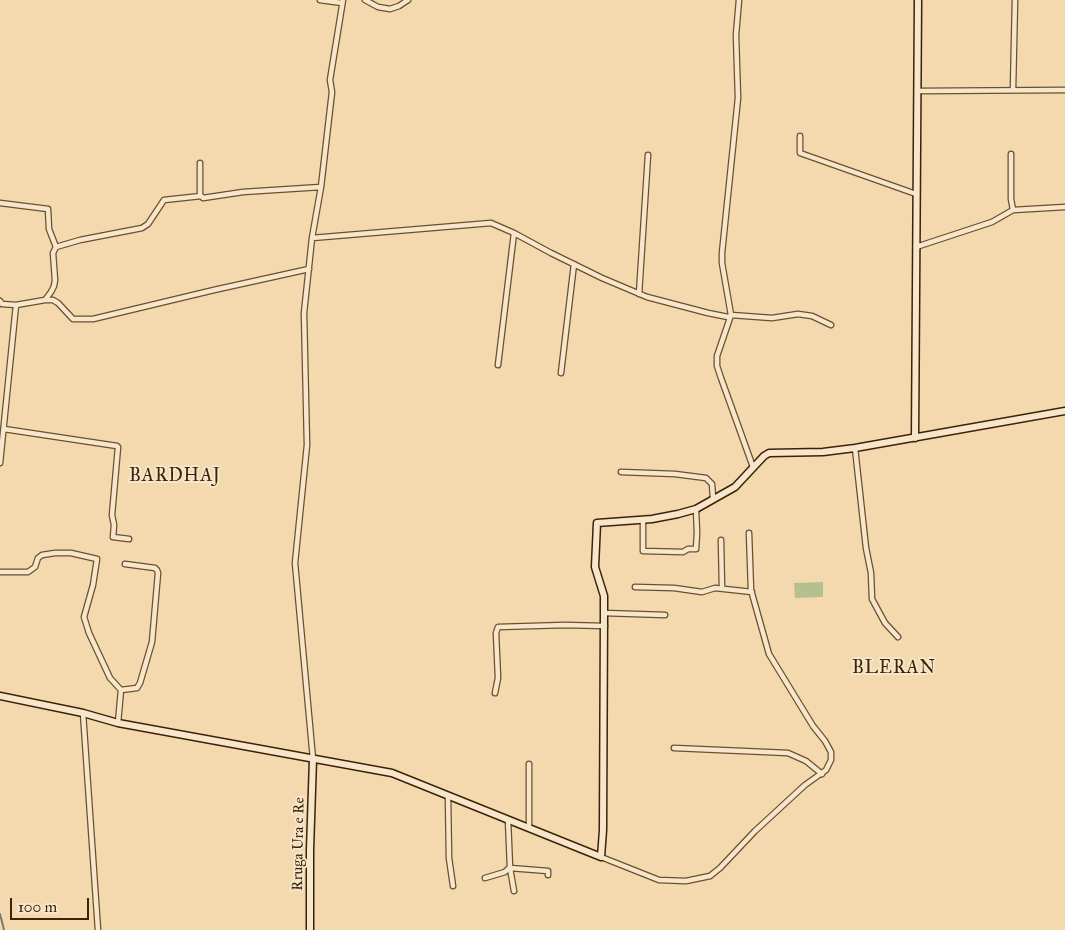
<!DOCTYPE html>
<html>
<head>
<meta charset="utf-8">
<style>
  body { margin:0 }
  #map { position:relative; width:1065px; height:930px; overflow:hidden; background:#f3d9ad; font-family:"IM FELL Great Primer",serif }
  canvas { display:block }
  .scale { position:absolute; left:10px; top:898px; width:79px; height:22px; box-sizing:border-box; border:2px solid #3b2308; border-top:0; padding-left:6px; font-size:15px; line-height:18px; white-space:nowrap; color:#3b2308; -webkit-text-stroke:4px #f7e6ca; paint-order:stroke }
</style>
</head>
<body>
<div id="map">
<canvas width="1065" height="930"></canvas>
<div class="scale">100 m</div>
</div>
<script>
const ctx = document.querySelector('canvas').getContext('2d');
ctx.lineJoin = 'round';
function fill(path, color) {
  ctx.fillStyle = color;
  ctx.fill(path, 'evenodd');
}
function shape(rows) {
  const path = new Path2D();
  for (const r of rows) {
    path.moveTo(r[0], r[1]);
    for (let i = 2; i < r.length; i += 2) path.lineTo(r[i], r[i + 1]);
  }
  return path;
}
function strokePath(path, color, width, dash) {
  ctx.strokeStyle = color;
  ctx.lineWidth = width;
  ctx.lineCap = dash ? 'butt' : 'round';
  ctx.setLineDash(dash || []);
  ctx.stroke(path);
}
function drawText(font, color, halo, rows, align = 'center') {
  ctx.font = font + ' "IM FELL Great Primer",serif';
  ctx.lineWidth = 4;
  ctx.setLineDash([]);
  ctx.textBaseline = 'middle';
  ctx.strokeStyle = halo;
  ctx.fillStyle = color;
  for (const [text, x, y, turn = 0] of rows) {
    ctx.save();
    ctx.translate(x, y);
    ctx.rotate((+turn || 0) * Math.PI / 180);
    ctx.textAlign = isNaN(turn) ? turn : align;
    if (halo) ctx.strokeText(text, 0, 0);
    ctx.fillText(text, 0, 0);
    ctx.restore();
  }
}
const green = shape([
  [823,582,823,597,795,598,794,583]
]);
const stream = shape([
  [0,914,4,930]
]);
const street = shape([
  [320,0,342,3],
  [365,0,378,7,390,9,399,6,408,0],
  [739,0,736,35,738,98,722,253,722,263,731,315,717,356,717,366,721,378,753,467],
  [1013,89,1015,0],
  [918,91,1065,90],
  [800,136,800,153,916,194],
  [200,163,200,195,203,198,243,192,321,187],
  [0,203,48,209,49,229,56,247,53,253,55,280,54,286,51,292,45,300,16,305],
  [1013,210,1065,207],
  [312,238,491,223,514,233,551,253,602,278,647,297,708,313,728,317,731,315,772,318,798,314,812,316,831,325],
  [56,247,80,240,142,228,148,224,164,200,201,196],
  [916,247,992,222,1013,210,1011,199,1011,154],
  [639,294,648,155],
  [45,300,53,300,58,303,73,319,93,319,214,290,309,269],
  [0,301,2,304,16,305,0,463],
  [498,365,514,233],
  [561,373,574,264],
  [4,429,117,446,118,447,112,515,114,525,113,537,129,539],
  [855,448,866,548,871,573,872,599,885,623,898,637],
  [621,472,675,474,706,478,712,484,713,498],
  [643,520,643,551,683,552,688,549,696,549,697,533,696,509],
  [721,540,722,588],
  [0,572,28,572,35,567,38,558,42,555,55,553,71,553,97,559,93,585,84,617,89,633,110,678,121,690,118,723],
  [635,587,674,588,702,592,715,588,752,592],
  [604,613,665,615],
  [121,690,137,688,140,683,152,642,158,573,157,570,155,568,125,564],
  [495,693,498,678,496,633,498,627,565,625,605,626],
  [83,713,98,930],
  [674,748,788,753,806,761,822,774],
  [313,759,295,563,307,445,304,313,312,238,321,187,332,92,330,80,343,0],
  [448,796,449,858,453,886],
  [529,828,529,764],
  [601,857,659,880,686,881,710,876,720,868,755,831,805,785,826,770,831,760,831,752,825,741,813,726,769,654,751,590,749,533],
  [485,878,505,872,510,867,508,820],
  [514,891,510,868,548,871,548,875]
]);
const secondary = shape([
  [915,438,918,0],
  [0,696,83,713,118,723,392,773,601,857,603,830,604,613,604,596,595,567,597,523,652,519,678,514,696,509,735,487,764,456,769,453,823,452,855,448,1065,411],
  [310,930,310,850,313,759]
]);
const streetNames = [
  ["Rruga Ura e Re",299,844,-89]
];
const quarterNames = [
  ["BARDHAJ",175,477],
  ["BLERAN",894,669]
];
fill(green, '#b4c08f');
strokePath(stream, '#757e6c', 2);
strokePath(street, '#695031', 7);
strokePath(secondary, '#3b2308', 9);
strokePath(street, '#f7e6ca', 4.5);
strokePath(secondary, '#f7e6ca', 6);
drawText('15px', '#3b2308', '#f7e6ca', streetNames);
ctx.letterSpacing = '1px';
drawText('18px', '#3b2308', '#f7e6ca', quarterNames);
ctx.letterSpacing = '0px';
</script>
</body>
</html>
